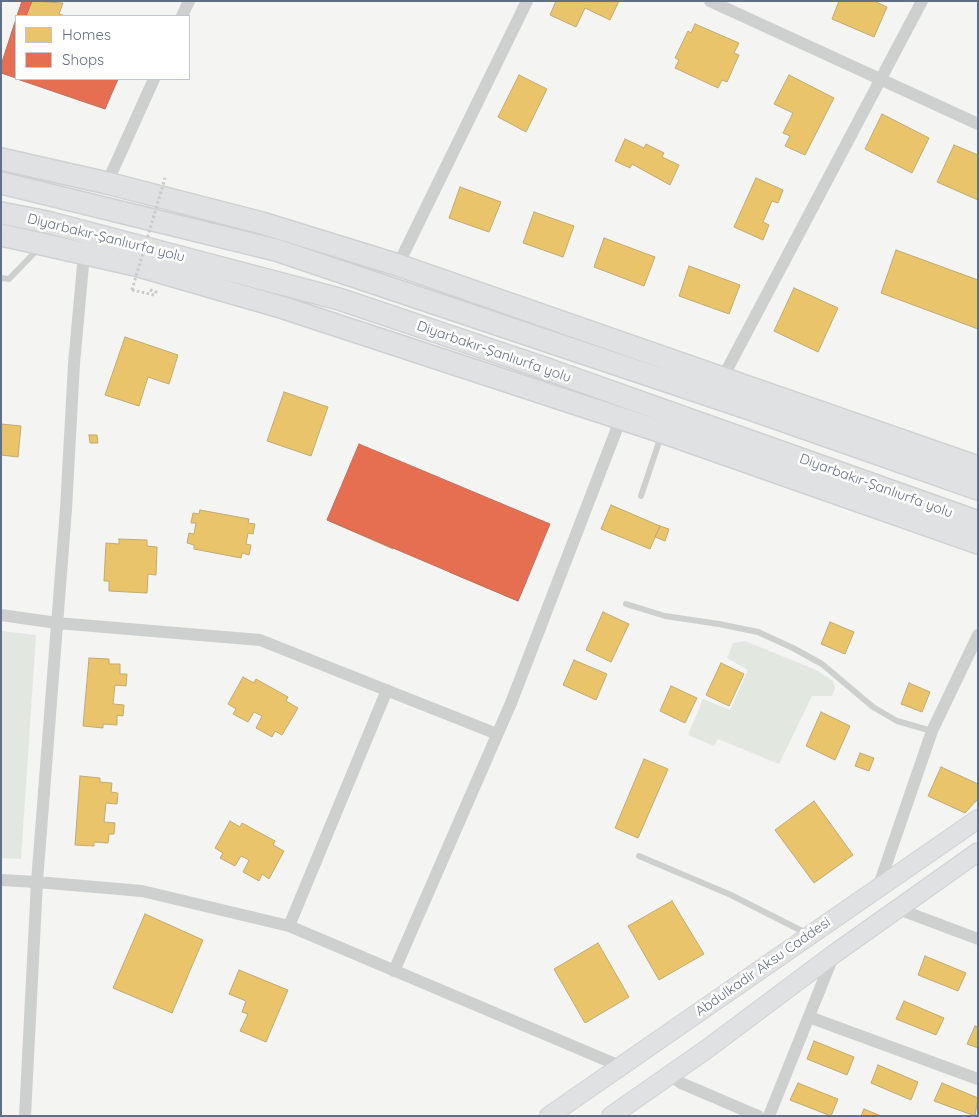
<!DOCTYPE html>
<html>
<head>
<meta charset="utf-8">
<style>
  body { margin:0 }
  #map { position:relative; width:979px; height:1117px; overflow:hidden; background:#f4f4f2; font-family:Quicksand,sans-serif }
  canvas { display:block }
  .frame { position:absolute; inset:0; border:2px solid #636f84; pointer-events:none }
  .legend { position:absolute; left:15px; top:15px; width:175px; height:65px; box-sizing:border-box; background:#fff; border:1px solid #c1c5ce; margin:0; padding:6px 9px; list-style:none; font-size:15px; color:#636f84 }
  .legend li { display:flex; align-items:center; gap:10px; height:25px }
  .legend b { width:25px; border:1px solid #c1c5ce }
</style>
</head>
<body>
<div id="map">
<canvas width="979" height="1117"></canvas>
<div class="frame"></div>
<ul class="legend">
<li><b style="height:14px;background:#e9c46a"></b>Homes</li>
<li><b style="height:14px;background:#e76f51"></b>Shops</li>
</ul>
</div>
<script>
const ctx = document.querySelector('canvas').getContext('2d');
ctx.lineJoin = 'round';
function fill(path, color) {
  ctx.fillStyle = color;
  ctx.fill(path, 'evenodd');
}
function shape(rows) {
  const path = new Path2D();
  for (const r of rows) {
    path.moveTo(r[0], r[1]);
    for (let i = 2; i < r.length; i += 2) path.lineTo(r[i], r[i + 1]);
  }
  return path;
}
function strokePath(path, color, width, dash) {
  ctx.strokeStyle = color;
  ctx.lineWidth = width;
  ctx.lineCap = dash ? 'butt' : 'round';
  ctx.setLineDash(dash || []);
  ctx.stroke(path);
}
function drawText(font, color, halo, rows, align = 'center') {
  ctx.font = font + ' Quicksand,sans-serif';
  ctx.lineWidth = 5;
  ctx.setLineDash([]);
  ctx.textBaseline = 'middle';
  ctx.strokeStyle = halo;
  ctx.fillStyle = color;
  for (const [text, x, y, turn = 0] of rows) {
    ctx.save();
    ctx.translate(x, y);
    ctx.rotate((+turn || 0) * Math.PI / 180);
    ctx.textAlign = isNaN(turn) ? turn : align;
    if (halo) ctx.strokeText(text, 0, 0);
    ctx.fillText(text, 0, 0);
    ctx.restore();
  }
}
const green = shape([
  [1,631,36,635,21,859,1,858],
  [745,641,816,670,833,681,835,688,832,696,812,696,779,764,718,739,714,746,688,735,703,699,730,710,748,670,727,658,733,643]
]);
const homes = shape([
  [32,1,63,3,59,14,66,16,26,16,32,1],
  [556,1,619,1,610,20,585,8,576,27,550,15,556,1],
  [839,1,874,1,887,7,874,37,832,19,839,1],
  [695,24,739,43,734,53,739,55,727,82,722,80,718,88,675,68,679,60,675,58,688,31,691,33,695,24],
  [519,75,547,89,526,132,498,117,519,75],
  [789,75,834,98,805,155,785,146,790,136,783,133,793,113,774,104,789,75],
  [882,114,929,138,912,173,865,149,882,114],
  [625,139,644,148,646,144,664,153,662,157,679,165,670,185,632,164,630,168,615,161,625,139],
  [954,145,978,155,978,200,937,182,954,145],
  [756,178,783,190,778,203,772,201,763,222,769,225,763,240,734,227,756,178],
  [460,187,501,202,489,232,449,218,460,187],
  [534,212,574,226,563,257,523,243,534,212],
  [604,238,655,257,644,286,594,267,604,238],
  [896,250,978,280,978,329,881,293,896,250],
  [689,266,740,285,729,314,679,296,689,266],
  [794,288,838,308,818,352,774,331,794,288],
  [125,337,178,355,169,384,148,377,139,406,105,395,125,337],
  [284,392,328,407,311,456,267,441,284,392],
  [1,424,21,426,18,457,1,455,1,424],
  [89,435,97,435,98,443,90,443,89,435],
  [346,476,413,505,393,549,327,520,346,476],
  [611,505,660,526,650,549,601,529,611,505],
  [200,510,249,519,248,523,255,524,253,534,248,533,246,544,251,545,249,555,242,553,241,558,194,549,194,545,187,543,189,533,194,534,196,523,191,523,193,513,199,514,200,510],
  [468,526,537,554,518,601,449,572,468,526],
  [660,526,669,529,665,541,655,537,660,526],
  [119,539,147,540,147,546,157,547,156,575,148,574,147,593,109,591,109,581,104,581,106,543,119,544,119,539],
  [603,612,629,624,611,662,586,650,603,612],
  [830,622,854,632,845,654,821,644,830,622],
  [89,658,109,659,109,664,120,664,120,674,127,674,126,686,115,685,113,704,124,705,123,716,117,715,117,725,103,724,103,728,83,726,89,658],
  [574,660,607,674,596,700,563,685,574,660],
  [721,663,744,674,729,706,706,695,721,663],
  [243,677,254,683,256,679,288,697,286,701,298,708,282,735,275,731,272,737,256,728,262,716,254,712,248,722,233,714,236,709,228,704,243,677],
  [909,683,930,692,922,712,901,704,909,683],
  [671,686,697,698,685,723,660,711,671,686],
  [821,712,850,726,835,760,806,746,821,712],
  [860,753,874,758,869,771,855,766,860,753],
  [644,759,668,769,638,838,615,828,644,759],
  [941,767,978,784,978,799,965,813,928,796,941,767],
  [80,776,100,778,100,782,112,783,111,792,118,793,117,804,106,803,104,822,115,823,114,834,109,834,108,843,94,842,94,846,75,845,80,776],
  [814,801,853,855,814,883,775,830,814,801],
  [230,821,240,827,242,823,275,841,273,845,284,851,269,879,262,874,259,881,243,872,249,860,241,856,235,866,220,858,223,853,215,848,230,821],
  [672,901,704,954,659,980,628,926,672,901],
  [145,914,203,940,172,1013,113,988,145,914],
  [598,943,629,997,585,1023,554,969,598,943],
  [925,956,966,973,958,991,918,975,925,956],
  [239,970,288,990,266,1042,240,1031,248,1014,242,1012,246,1001,229,994,239,970],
  [904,1001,944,1018,936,1035,896,1019,904,1001],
  [975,1026,978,1027,978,1048,967,1044,975,1026],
  [814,1041,854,1057,847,1075,807,1059,814,1041],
  [878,1065,918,1082,911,1100,871,1083,878,1065],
  [798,1083,838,1099,831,1116,790,1100,798,1083],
  [942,1083,978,1098,975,1116,934,1101,942,1083],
  [864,1109,881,1116,861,1116,864,1109]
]);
const shops = shape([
  [22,1,32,1,26,16,17,16,22,1],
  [16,19,16,78,1,73,1,65,16,19],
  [17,79,118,79,105,109,17,79],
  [359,444,550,524,518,601,327,520,359,444]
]);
const path = shape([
  [132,290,154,295,156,292,150,290]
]);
const service = shape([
  [1,278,9,279,39,248],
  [641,496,661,436],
  [626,604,665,616,719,624,758,632,793,648,822,664,873,707,897,721,932,731],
  [639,856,731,895,808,934]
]);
const minor = shape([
  [710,1,978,124],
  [182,16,189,1],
  [107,183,154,79],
  [84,254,74,364,66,509,37,882,142,891,289,926,620,1066],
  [398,265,527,1],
  [722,379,922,1],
  [1,615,57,623,260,640,497,734],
  [1,880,37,882,25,1116],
  [879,885,932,731,978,635],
  [898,909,978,939],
  [289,926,387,690],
  [394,971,511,703,621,418],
  [809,1017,978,1079],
  [670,1075,681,1083,758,1116],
  [769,1116,834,954]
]);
const secondary = shape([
  [549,1116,978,819],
  [611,1116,707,1049,834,954,978,852]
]);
const trunk = shape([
  [1,159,107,183,262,223,398,265,978,467],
  [1,183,276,250,753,410,978,489],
  [1,213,47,222,339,299,547,369,978,522],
  [1,235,135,265,284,308,662,432,978,543]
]);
const pathBridge = shape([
  [132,290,165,178]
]);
const streetNames = [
  ["Diyarbakır-Şanlıurfa yolu",106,238,14],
  ["Diyarbakır-Şanlıurfa yolu",494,352,19],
  ["Diyarbakır-Şanlıurfa yolu",876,486,20],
  ["Abdulkadir Aksu Caddesi",763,967,-35]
];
fill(green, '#e2e7e0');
fill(homes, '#e9c46a');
strokePath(homes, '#c1aa72', 1);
fill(shops, '#e76f51');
strokePath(shops, '#bf6f60', 1);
strokePath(secondary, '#cfd1d2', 20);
strokePath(trunk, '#cfd0d1', 24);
strokePath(path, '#cbcbcc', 3, [2.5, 2.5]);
strokePath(service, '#cecfcf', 6);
strokePath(minor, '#cecfcf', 12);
strokePath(secondary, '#e0e1e2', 18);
strokePath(trunk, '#e0e1e2', 21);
strokePath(pathBridge, '#cbcbcc', 3, [2.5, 2.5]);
drawText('14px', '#636f84', '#fff', streetNames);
</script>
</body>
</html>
